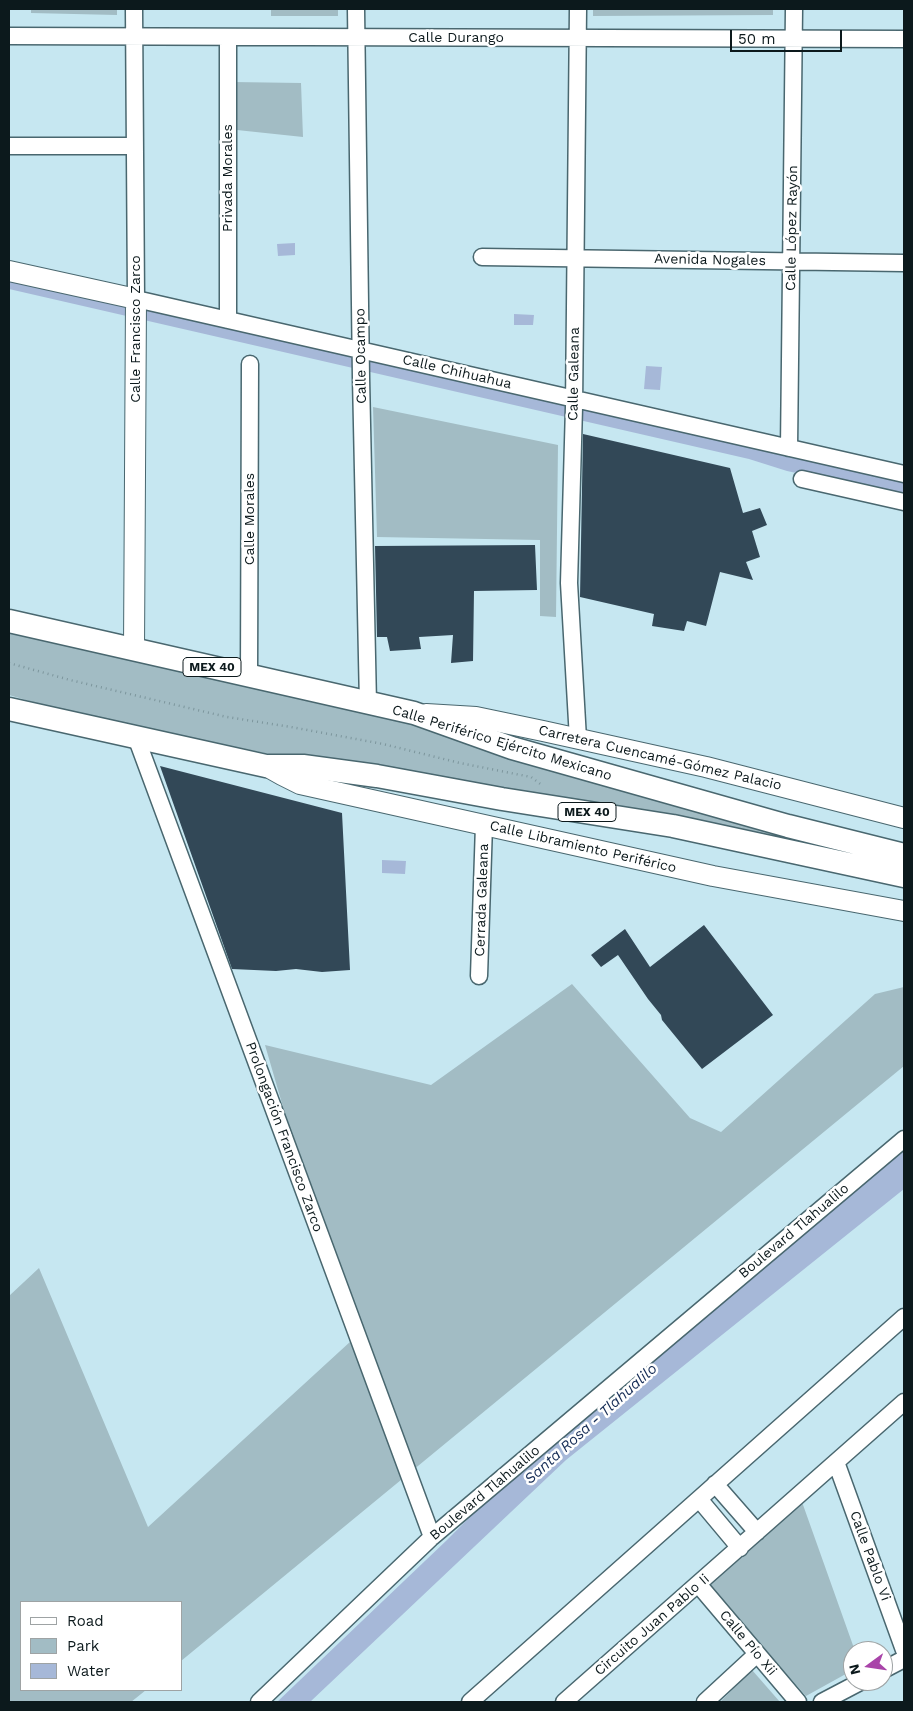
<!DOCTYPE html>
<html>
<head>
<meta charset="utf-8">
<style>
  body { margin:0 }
  #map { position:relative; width:913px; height:1711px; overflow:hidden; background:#c6e7f1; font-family:"Work Sans",sans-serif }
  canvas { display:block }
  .frame { position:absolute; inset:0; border:10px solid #0c191c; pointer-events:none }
  .legend { position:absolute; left:20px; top:1601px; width:162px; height:90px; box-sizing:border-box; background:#fff; border:1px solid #9ea3a4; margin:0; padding:6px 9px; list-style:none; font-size:15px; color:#0c191c }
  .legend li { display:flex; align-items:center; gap:10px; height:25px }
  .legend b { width:25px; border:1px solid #9ea3a4 }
  .north { position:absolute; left:843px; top:1641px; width:50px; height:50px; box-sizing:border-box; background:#fff; border:1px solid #9ea3a4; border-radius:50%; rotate:256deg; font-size:14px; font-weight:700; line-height:20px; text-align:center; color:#0c191c }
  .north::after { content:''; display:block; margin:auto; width:18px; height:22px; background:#a944a9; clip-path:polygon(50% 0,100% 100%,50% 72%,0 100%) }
  .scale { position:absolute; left:730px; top:30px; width:112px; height:22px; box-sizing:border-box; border:2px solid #0c191c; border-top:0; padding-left:6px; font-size:15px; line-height:18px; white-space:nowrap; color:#0c191c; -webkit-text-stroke:4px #fff; paint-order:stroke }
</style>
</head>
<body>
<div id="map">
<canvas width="913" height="1711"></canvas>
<div class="frame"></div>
<ul class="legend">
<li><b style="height:6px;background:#fff"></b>Road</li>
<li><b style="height:14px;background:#a2bcc4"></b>Park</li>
<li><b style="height:14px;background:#a6b8d8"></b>Water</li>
</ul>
<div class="north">N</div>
<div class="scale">50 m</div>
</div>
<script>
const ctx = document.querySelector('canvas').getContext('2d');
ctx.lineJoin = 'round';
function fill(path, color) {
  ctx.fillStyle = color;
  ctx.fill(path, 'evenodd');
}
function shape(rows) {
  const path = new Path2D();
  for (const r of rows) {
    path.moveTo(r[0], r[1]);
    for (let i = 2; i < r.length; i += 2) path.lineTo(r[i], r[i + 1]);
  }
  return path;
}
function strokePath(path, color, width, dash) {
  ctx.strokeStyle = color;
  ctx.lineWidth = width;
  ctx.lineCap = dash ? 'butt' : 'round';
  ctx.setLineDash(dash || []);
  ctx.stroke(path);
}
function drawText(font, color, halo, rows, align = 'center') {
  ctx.font = font + ' "Work Sans",sans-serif';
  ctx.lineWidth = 5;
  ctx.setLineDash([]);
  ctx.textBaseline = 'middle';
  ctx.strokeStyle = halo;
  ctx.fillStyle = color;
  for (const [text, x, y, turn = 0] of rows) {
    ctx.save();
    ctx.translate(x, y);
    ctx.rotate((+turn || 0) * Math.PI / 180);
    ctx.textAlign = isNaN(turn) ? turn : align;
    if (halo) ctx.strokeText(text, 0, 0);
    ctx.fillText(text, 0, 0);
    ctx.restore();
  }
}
const green = shape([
  [31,9,117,9,117,15,31,13],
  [271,9,338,9,338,16,271,16],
  [593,9,773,9,773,15,593,16],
  [233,82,301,83,303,137,237,130],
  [373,407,558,445,556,617,540,616,540,540,377,537],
  [9,618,412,717,819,836,802,844,308,762,70,713,9,695],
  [572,984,690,1118,721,1132,875,994,904,987,904,1066,181,1661,181,1602,21,1602,21,1690,146,1690,131,1702,9,1702,9,1296,39,1268,148,1527,351,1341,265,1045,431,1085],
  [802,1502,855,1651,853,1651,853,1670,806,1696,708,1586],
  [752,1670,780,1702,720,1702]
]);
const water = shape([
  [295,243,295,255,278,256,277,244],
  [9,276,904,480,904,496,787,471,749,459,9,289],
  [514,314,534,315,533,325,514,325],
  [646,366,662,367,660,390,644,389],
  [382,860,406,861,405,874,382,873],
  [904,1151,904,1189,566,1460,310,1702,277,1702,447,1540,554,1432]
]);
const building = shape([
  [583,434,730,468,743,513,760,508,767,525,752,531,760,557,746,562,753,580,720,572,706,626,687,621,684,631,652,626,654,614,580,597],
  [535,545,537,590,474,591,473,661,451,663,453,635,419,637,421,649,390,651,387,637,377,637,375,546],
  [160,766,342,813,350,970,322,972,296,969,276,971,232,969],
  [704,925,773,1015,702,1069,662,1020,661,1015,648,999,618,955,601,967,591,955,625,929,650,967]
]);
const path = shape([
  [9,663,70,680,227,717,291,727,383,744,460,763,531,777,543,786]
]);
const minor = shape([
  [134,9,136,299,904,474],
  [356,9,361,378,368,704],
  [9,36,904,39],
  [9,146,135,146],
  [482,257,904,263],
  [228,320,228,37],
  [789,448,794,9],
  [802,479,904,502],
  [249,675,250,364],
  [136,737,432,1537],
  [578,739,569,583,574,407,578,9],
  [479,976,484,825],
  [836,1462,904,1650],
  [715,1484,757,1532],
  [699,1499,740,1548],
  [698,1584,798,1702],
  [883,1670,904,1659],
  [259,1702,432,1537,904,1139],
  [470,1702,904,1317],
  [564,1702,904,1402],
  [705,1702,757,1654],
  [822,1702,862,1681]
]);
const major = shape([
  [9,271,136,299,134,649],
  [426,714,476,717,543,731,706,767,904,818],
  [266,766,282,775,300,784,713,876,904,911]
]);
const highway = shape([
  [9,621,414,713,512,748,788,826,904,855],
  [9,709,266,766,303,766,377,776,502,799,673,826,904,876]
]);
const shields = [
  [212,667,58],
  [587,812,58]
];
const shieldNames = [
  ["MEX 40",212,667],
  ["MEX 40",587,812]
];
const streetNames = [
  ["Calle Durango",456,38],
  ["Privada Morales",228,178,-90],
  ["Calle López Rayón",792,228,-89],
  ["Avenida Nogales",710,260,1],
  ["Calle Francisco Zarco",136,329,-90],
  ["Calle Ocampo",361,356,-91],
  ["Calle Chihuahua",457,372,13],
  ["Calle Galeana",574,374,-89],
  ["Calle Morales",250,519,-90],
  ["Calle Periférico Ejército Mexicano",502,743,17],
  ["Carretera Cuencamé-Gómez Palacio",660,758,13],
  ["Calle Libramiento Periférico",583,847,13],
  ["Cerrada Galeana",482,900,-88],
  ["Prolongación Francisco Zarco",284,1137,70],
  ["Boulevard Tlahualilo",794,1231,-40],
  ["Boulevard Tlahualilo",485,1493,-40],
  ["Calle Pablo Vi",870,1556,70],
  ["Circuito Juan Pablo Ii",652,1625,-41],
  ["Calle Pío Xii",748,1643,50]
];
const waterNames = [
  ["Santa Rosa - Tlahualilo",591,1424,-42]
];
fill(green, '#a2bcc4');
fill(water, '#a6b8d8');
fill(building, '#324857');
strokePath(minor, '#49676f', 19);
strokePath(major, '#49676f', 22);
strokePath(highway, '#49676f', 25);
strokePath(path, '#7c959c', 2.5, [1, 4]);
strokePath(minor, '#fff', 16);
strokePath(major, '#fff', 20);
strokePath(highway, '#fff', 22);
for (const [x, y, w] of shields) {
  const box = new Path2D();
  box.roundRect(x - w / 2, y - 9.5, w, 19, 4);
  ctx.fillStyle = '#fff';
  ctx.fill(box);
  strokePath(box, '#0c191c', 1);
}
drawText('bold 12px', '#0c191c', null, shieldNames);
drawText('14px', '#0c191c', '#fff', streetNames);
drawText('italic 15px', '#152c55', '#fff', waterNames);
</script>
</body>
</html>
